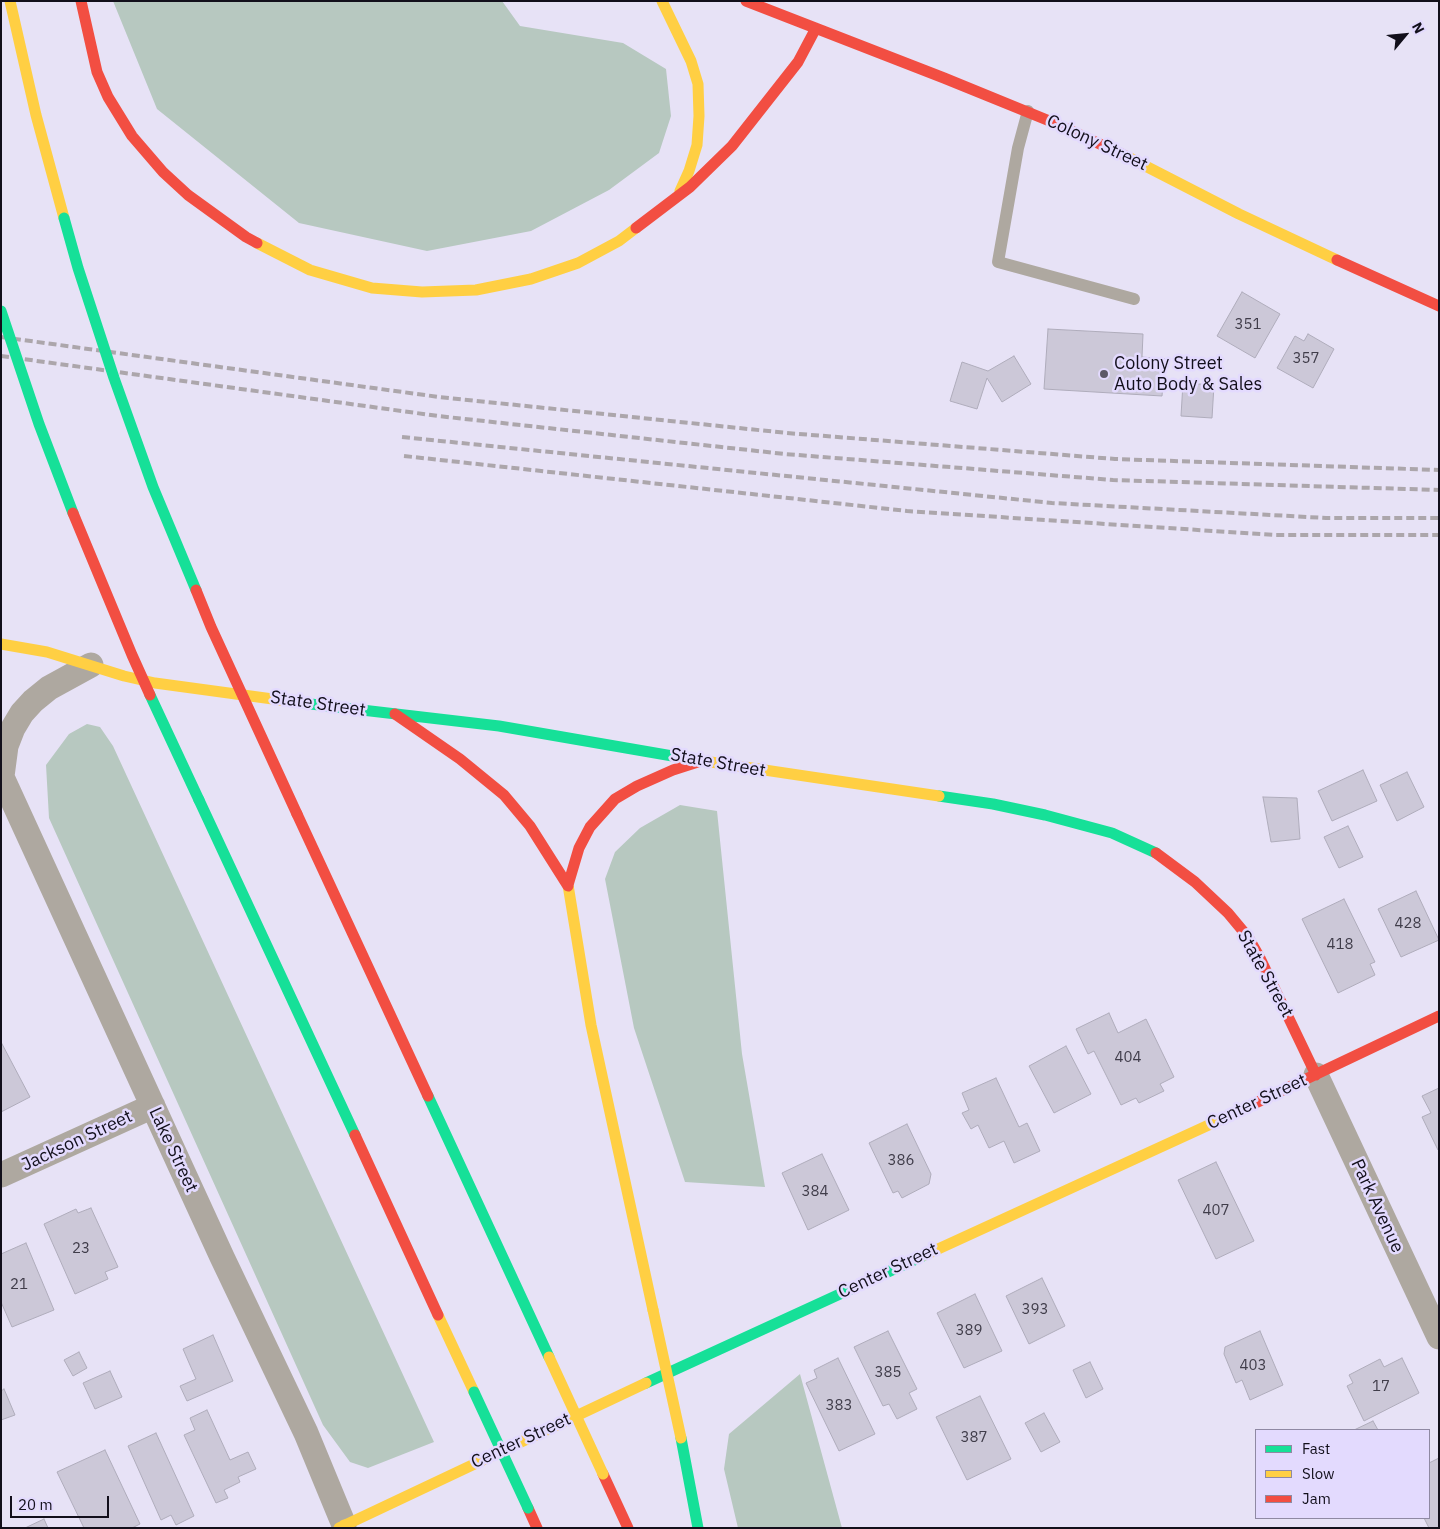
<!DOCTYPE html>
<html>
<head>
<meta charset="utf-8">
<style>
  body { margin:0 }
  #map { position:relative; width:1440px; height:1529px; overflow:hidden; background:#e7e2f6; font-family:"IBM Plex Sans",sans-serif }
  canvas { display:block }
  .frame { position:absolute; inset:0; border:2px solid #120f1b; pointer-events:none }
  .legend { position:absolute; left:1255px; top:1429px; width:175px; height:90px; box-sizing:border-box; background:#e3dafe; border:1px solid #8f89a3; margin:0; padding:6px 9px; list-style:none; font-size:15px; color:#120f1b }
  .legend li { display:flex; align-items:center; gap:10px; height:25px }
  .legend b { width:25px; border:1px solid #8f89a3 }
  .north { position:absolute; left:1380px; top:10px; width:50px; height:50px; -webkit-text-stroke:4px #e3dafe; paint-order:stroke; rotate:62deg; font-size:14px; font-weight:700; line-height:20px; text-align:center; color:#120f1b }
  .north::after { content:''; display:block; margin:auto; width:18px; height:22px; background:#120f1b; clip-path:polygon(50% 0,100% 100%,50% 72%,0 100%) }
  .scale { position:absolute; left:10px; top:1496px; width:99px; height:22px; box-sizing:border-box; border:2px solid #120f1b; border-top:0; padding-left:6px; font-size:15px; line-height:18px; white-space:nowrap; color:#120f1b; -webkit-text-stroke:4px #e3dafe; paint-order:stroke }
</style>
</head>
<body>
<div id="map">
<canvas width="1440" height="1529"></canvas>
<div class="frame"></div>
<ul class="legend">
<li><b style="height:6px;background:#16e098"></b>Fast</li>
<li><b style="height:6px;background:#ffcf43"></b>Slow</li>
<li><b style="height:6px;background:#f24e42"></b>Jam</li>
</ul>
<div class="north">N</div>
<div class="scale">20 m</div>
</div>
<script>
const ctx = document.querySelector('canvas').getContext('2d');
ctx.lineJoin = 'round';
function fill(path, color) {
  ctx.fillStyle = color;
  ctx.fill(path, 'evenodd');
}
function shape(rows) {
  const path = new Path2D();
  for (const r of rows) {
    path.moveTo(r[0], r[1]);
    for (let i = 2; i < r.length; i += 2) path.lineTo(r[i], r[i + 1]);
  }
  return path;
}
function strokePath(path, color, width, dash) {
  ctx.strokeStyle = color;
  ctx.lineWidth = width;
  ctx.lineCap = dash ? 'butt' : 'round';
  ctx.setLineDash(dash || []);
  ctx.stroke(path);
}
function drawText(font, color, halo, rows, align = 'center') {
  ctx.font = font + ' "IBM Plex Sans",sans-serif';
  ctx.lineWidth = 5;
  ctx.setLineDash([]);
  ctx.textBaseline = 'middle';
  ctx.strokeStyle = halo;
  ctx.fillStyle = color;
  for (const [text, x, y, turn = 0] of rows) {
    ctx.save();
    ctx.translate(x, y);
    ctx.rotate((+turn || 0) * Math.PI / 180);
    ctx.textAlign = isNaN(turn) ? turn : align;
    if (halo) ctx.strokeText(text, 0, 0);
    ctx.fillText(text, 0, 0);
    ctx.restore();
  }
}
const forest = shape([
  [113,1,502,1,520,26,623,43,666,69,671,116,659,153,609,190,531,231,427,251,299,223,157,109],
  [87,724,100,727,113,746,434,1442,368,1468,350,1462,323,1425,49,818,46,765,69,734],
  [680,805,717,811,742,1054,765,1187,685,1182,634,1028,605,879,615,852,640,828],
  [800,1374,842,1528,738,1528,724,1469,729,1434]
]);
const building = shape([
  [1242,292,1280,314,1255,358,1217,336,1242,292],
  [1048,329,1143,334,1142,357,1165,359,1162,396,1044,389,1048,329],
  [1308,334,1334,349,1313,388,1277,368,1295,336,1304,341,1308,334],
  [1014,356,1031,384,1002,402,987,378,977,409,950,401,962,362,988,371,1014,356],
  [1183,383,1214,385,1212,418,1181,416,1183,383],
  [1363,770,1377,801,1332,821,1318,791,1363,770],
  [1407,772,1424,807,1397,821,1380,785,1407,772],
  [1263,797,1297,798,1300,839,1271,842,1263,797],
  [1348,826,1363,857,1339,868,1324,837,1348,826],
  [1416,891,1439,940,1401,957,1378,909,1416,891],
  [1344,899,1375,962,1370,964,1375,975,1338,993,1302,919,1344,899],
  [1109,1013,1118,1033,1146,1019,1174,1077,1160,1084,1164,1091,1139,1103,1136,1098,1121,1105,1094,1051,1088,1054,1076,1029,1109,1013],
  [1,1042,30,1097,1,1112,1,1042],
  [1066,1046,1091,1094,1054,1113,1029,1066,1066,1046],
  [996,1078,1019,1127,1027,1123,1040,1151,1014,1163,1004,1141,989,1148,978,1125,971,1129,962,1113,969,1110,962,1093,996,1078],
  [1439,1088,1439,1149,1438,1150,1422,1117,1431,1113,1422,1096,1439,1088],
  [907,1124,931,1174,929,1184,902,1198,898,1191,893,1193,869,1143,907,1124],
  [822,1154,849,1210,808,1230,782,1173,822,1154],
  [1216,1162,1254,1241,1216,1259,1178,1180,1216,1162],
  [91,1208,118,1267,105,1272,108,1279,75,1294,44,1224,76,1209,78,1213,91,1208],
  [26,1243,54,1310,12,1327,1,1302,1,1254,26,1243],
  [1042,1278,1065,1326,1029,1344,1006,1296,1042,1278],
  [975,1294,1002,1351,964,1368,937,1313,975,1294],
  [888,1331,917,1389,909,1393,917,1409,897,1419,889,1404,883,1406,854,1347,888,1331],
  [1260,1331,1283,1385,1250,1400,1242,1380,1236,1383,1224,1354,1225,1347,1260,1331],
  [213,1335,233,1381,187,1401,180,1386,196,1379,183,1349,213,1335],
  [79,1352,87,1368,73,1376,64,1360,79,1352],
  [838,1358,875,1434,839,1451,806,1383,817,1378,814,1370,838,1358],
  [1402,1358,1419,1393,1364,1421,1347,1386,1353,1383,1349,1375,1380,1359,1384,1367,1402,1358],
  [1090,1362,1103,1389,1086,1398,1073,1370,1090,1362],
  [110,1371,122,1397,95,1409,83,1383,110,1371],
  [4,1389,15,1415,1,1420,1,1391,4,1389],
  [980,1396,1011,1459,967,1480,936,1417,980,1396],
  [207,1410,230,1460,248,1452,256,1469,238,1477,240,1482,224,1490,228,1498,216,1503,184,1435,195,1430,190,1418,207,1410],
  [1044,1413,1060,1442,1041,1452,1025,1423,1044,1413],
  [1373,1421,1378,1430,1354,1430,1373,1421],
  [156,1433,194,1516,176,1525,171,1515,161,1520,128,1446,156,1433],
  [105,1450,140,1524,132,1528,84,1528,57,1472,105,1450],
  [1439,1458,1439,1528,1429,1528,1424,1518,1429,1518,1429,1463,1439,1458],
  [44,1519,48,1528,25,1528,44,1519]
]);
const lane = shape([
  [1028,111,1018,148,998,262,1134,299]
]);
const street = shape([
  [1,775,222,1257,306,1433,344,1525],
  [2,776,6,746,13,728,22,713,33,701,49,688,91,665],
  [1316,1075,1439,1337],
  [1,1175,153,1106]
]);
const fast = shape([
  [302,703,499,726,684,758],
  [939,796,993,804,1045,815,1112,833,1156,853],
  [199,800,355,1135],
  [428,1096,549,1357],
  [646,1383,925,1255],
  [681,1438,698,1528]
]);
const slow = shape([
  [10,1,36,115,64,218],
  [662,1,691,61,698,84,699,116,697,145,689,171,680,191],
  [1126,156,1239,214,1337,260],
  [257,243,310,270,372,288,422,292,476,290,531,279,578,263,619,241,636,228],
  [1,644,47,652,124,676,155,683,302,703],
  [684,758,939,796],
  [568,885,591,1025,653,1310],
  [925,1255,1224,1118],
  [438,1315,474,1392],
  [344,1525,344,1528],
  [339,1528,646,1383]
]);
const jam = shape([
  [81,1,97,72,108,97,132,136,163,172,188,195,246,237,257,243],
  [746,1,944,78,1052,122,1126,156],
  [636,228,690,187,732,146,798,62,816,28],
  [1337,260,1439,306],
  [395,714,460,759,504,795,530,826,568,886],
  [297,814,428,1096],
  [1156,853,1195,882,1228,913,1248,937,1260,958,1316,1075],
  [568,885,579,848,590,827,615,799,637,786,673,770,701,761],
  [1224,1118,1439,1016],
  [355,1135,438,1315],
  [603,1474,628,1528],
  [528,1508,537,1528]
]);
const rail = shape([
  [1,337,439,397,787,433,1115,459,1439,470],
  [1,356,438,416,785,454,1113,480,1439,490],
  [402,437,1052,503,1326,518,1439,518],
  [404,456,907,511,1275,535,1439,535]
]);
const fastBridge = shape([
  [64,218,78,268,114,378,153,487,196,590],
  [1,311,39,424,73,513],
  [150,695,199,800],
  [474,1392,528,1508]
]);
const slowBridge = shape([
  [653,1310,681,1438],
  [549,1357,603,1474]
]);
const jamBridge = shape([
  [73,513,132,655,150,695],
  [196,590,211,627,297,814]
]);
const markers = [
  [1104,374,5,"#5d5968"]
];
const numberNames = [
  ["351",1248,325],
  ["357",1306,359],
  ["428",1408,924],
  ["418",1340,945],
  ["404",1128,1058],
  ["386",901,1161],
  ["384",815,1192],
  ["407",1216,1211],
  ["23",81,1249],
  ["21",19,1285],
  ["393",1035,1310],
  ["389",969,1331],
  ["403",1253,1366],
  ["385",888,1373],
  ["17",1381,1387],
  ["383",839,1406],
  ["387",974,1438]
];
const streetNames = [
  ["Colony Street",1097,143,25],
  ["State Street",318,704,8],
  ["State Street",718,763,10],
  ["State Street",1265,974,61],
  ["Center Street",1257,1102,-25],
  ["Jackson Street",77,1141,-25],
  ["Lake Street",173,1150,65],
  ["Park Avenue",1377,1206,65],
  ["Center Street",888,1271,-25],
  ["Center Street",521,1441,-25]
];
const poiNames = [
  ["Colony Street",1114,364],
  ["Auto Body & Sales",1114,385]
];
fill(forest, '#b7c8c0');
fill(building, '#ccc8d8');
strokePath(building, '#afacbb', 1);
strokePath(lane, '#aea8a0', 12);
strokePath(street, '#aea8a0', 25);
strokePath(fast, '#16e098', 11);
strokePath(slow, '#ffcf43', 11);
strokePath(jam, '#f24e42', 11);
strokePath(rail, '#aca6ab', 4, [8, 4]);
strokePath(fastBridge, '#16e098', 11);
strokePath(slowBridge, '#ffcf43', 11);
strokePath(jamBridge, '#f24e42', 11);
for (const [x, y, r, color] of markers) {
  const dot = new Path2D();
  dot.arc(x, y, r, 0, 2 * Math.PI);
  ctx.fillStyle = color;
  ctx.fill(dot);
  strokePath(dot, '#e3dafe', 2);
}
drawText('15px', '#403d4a', null, numberNames);
drawText('18px', '#120f1b', '#e3dafe', streetNames);
drawText('18px', '#120f1b', '#e3dafe', poiNames, 'left');
</script>
</body>
</html>
